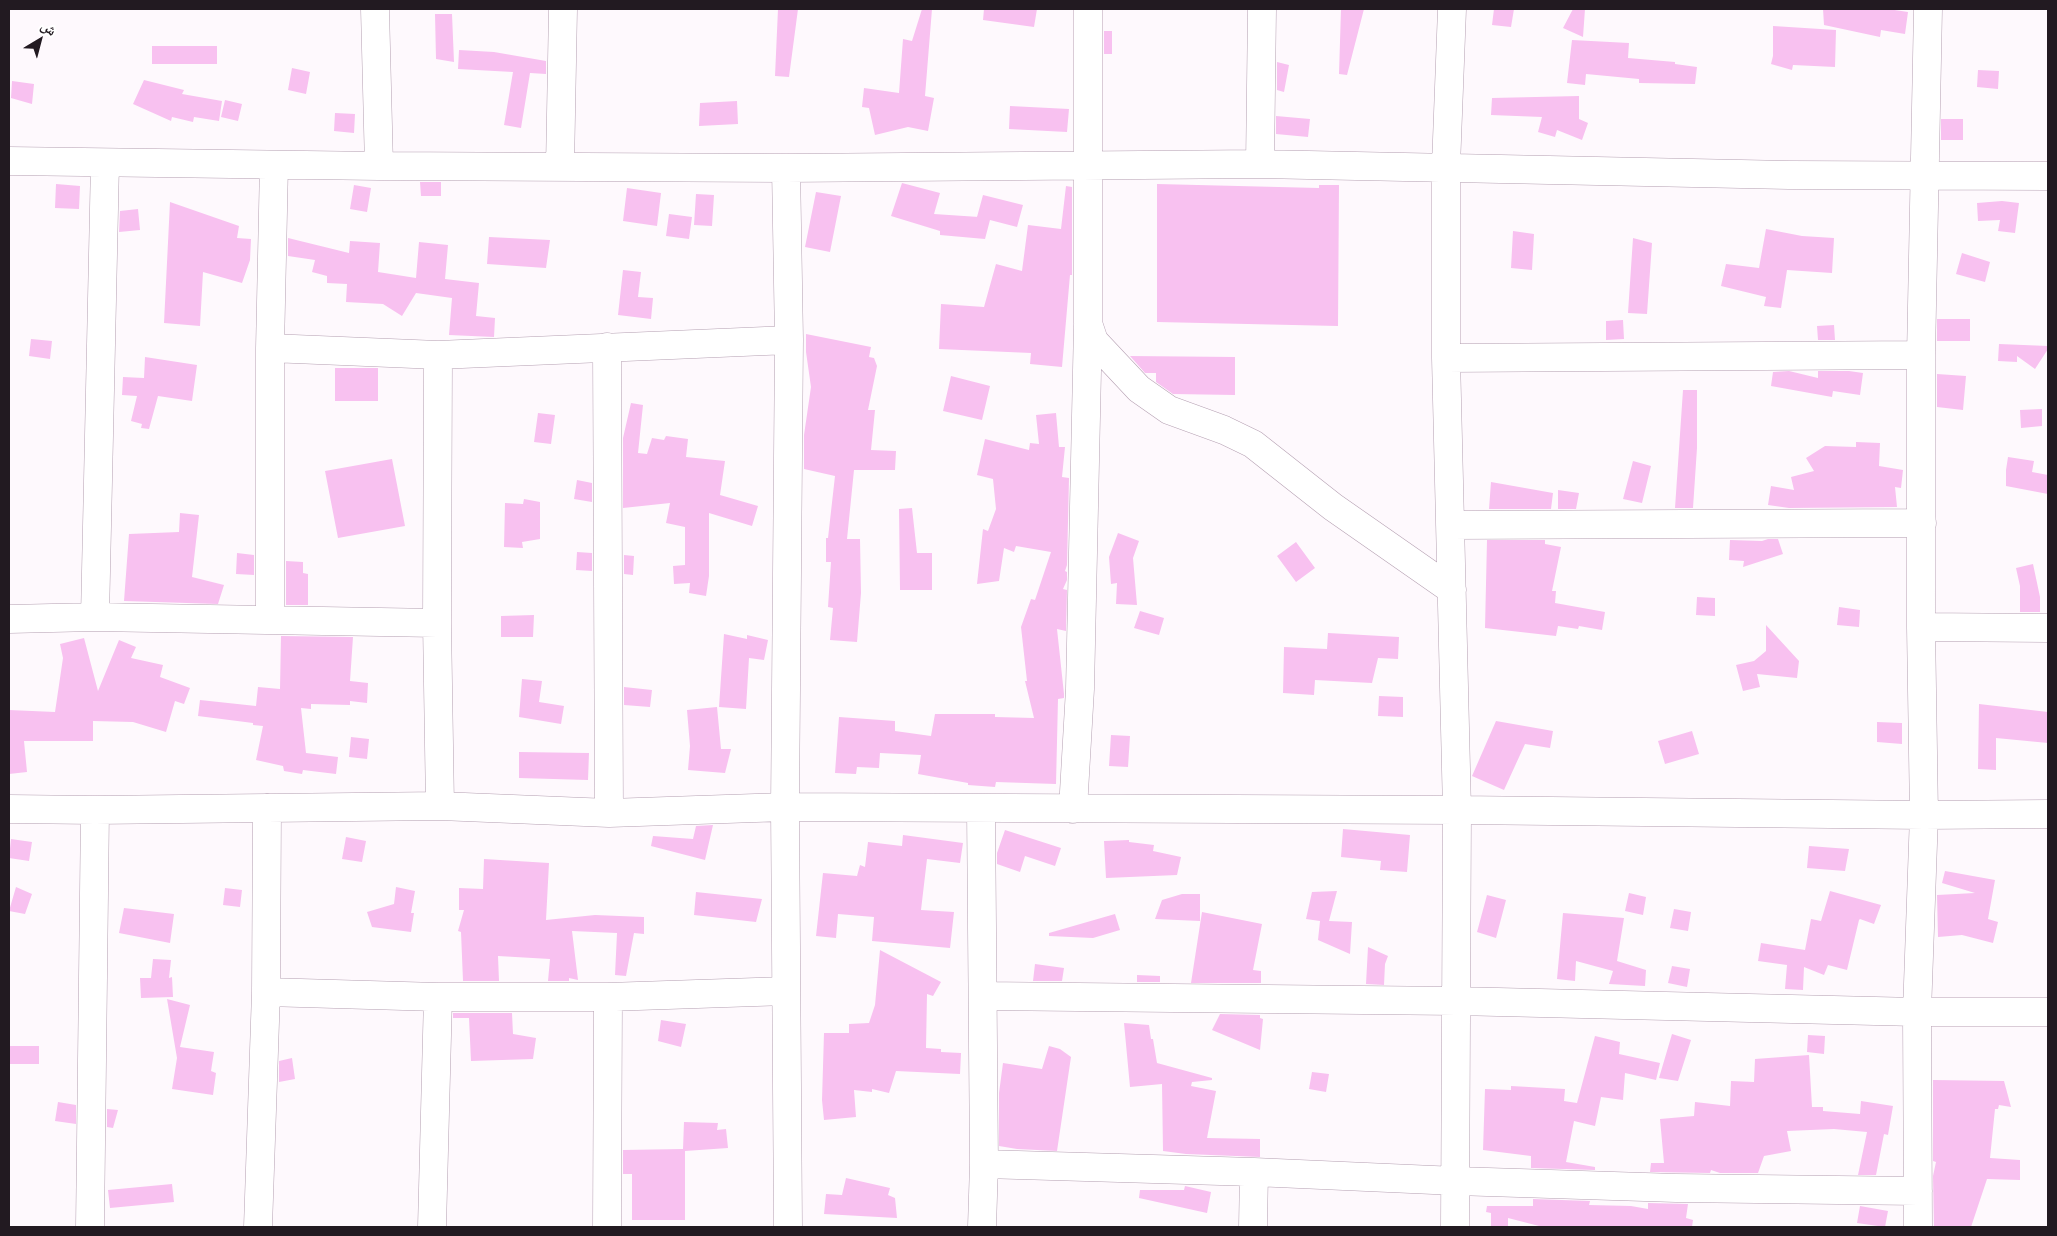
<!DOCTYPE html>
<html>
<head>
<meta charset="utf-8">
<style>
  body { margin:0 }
  #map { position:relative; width:2057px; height:1236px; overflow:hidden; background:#fef9fd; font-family:Helvetica,"Noto Naskh Arabic",sans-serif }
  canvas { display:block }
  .frame { position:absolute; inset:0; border:10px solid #221a21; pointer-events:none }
  .north { position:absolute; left:15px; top:15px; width:50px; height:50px; -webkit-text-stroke:4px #fff; paint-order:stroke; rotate:37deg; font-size:14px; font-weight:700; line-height:20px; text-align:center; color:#221a21 }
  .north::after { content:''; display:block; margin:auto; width:18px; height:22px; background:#221a21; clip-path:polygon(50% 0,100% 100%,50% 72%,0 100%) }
</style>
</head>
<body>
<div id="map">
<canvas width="2057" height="1236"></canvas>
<div class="frame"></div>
<div class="north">ش</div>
</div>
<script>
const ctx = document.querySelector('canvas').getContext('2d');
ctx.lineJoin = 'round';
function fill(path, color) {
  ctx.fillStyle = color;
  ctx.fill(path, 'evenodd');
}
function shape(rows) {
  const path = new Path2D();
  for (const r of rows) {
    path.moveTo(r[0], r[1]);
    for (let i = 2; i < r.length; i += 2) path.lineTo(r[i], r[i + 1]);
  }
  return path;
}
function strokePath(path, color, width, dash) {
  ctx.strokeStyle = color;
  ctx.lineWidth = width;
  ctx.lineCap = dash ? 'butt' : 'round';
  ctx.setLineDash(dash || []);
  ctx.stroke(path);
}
const building = shape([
  [778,9,798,9,789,77,775,76],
  [922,9,932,9,925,96,934,98,928,131,908,127,875,135,869,108,862,107,864,88,899,93,903,39,912,41],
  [984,9,1037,9,1034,27,983,20],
  [1341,9,1364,9,1347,75,1339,74],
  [1494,9,1514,9,1511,27,1492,25],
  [1573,9,1585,9,1583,37,1563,28],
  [1823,9,1888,9,1908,12,1905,34,1881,30,1880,37,1824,25],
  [435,14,452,14,454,62,436,59],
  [1773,26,1836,30,1835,67,1793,65,1792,70,1771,64,1773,56],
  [1104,31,1112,31,1112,54,1104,54],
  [1572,40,1629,43,1628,58,1675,62,1675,64,1697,67,1695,84,1639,83,1639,79,1586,74,1585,85,1567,83],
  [152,46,217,46,217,64,152,64],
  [459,50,494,52,546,61,546,74,530,73,521,128,504,125,513,72,458,69],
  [1277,62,1289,65,1284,92,1277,90],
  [292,68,310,72,306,94,288,90],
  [1978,70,1999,71,1998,89,1977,87],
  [144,80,184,90,182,94,222,101,219,121,194,117,193,122,172,117,171,121,133,104],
  [12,81,34,84,32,104,11,98],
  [1579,96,1579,119,1588,123,1582,140,1557,130,1555,137,1538,132,1542,117,1491,115,1492,98],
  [225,100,242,104,238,121,221,117],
  [737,101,738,124,699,126,700,103],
  [1010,106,1069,109,1067,132,1009,129],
  [335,113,355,114,354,133,334,131],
  [1276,116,1310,119,1308,137,1276,134],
  [1941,119,1963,119,1963,140,1941,140],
  [420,182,441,182,441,196,421,196],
  [902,183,940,193,934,214,979,217,977,217,983,195,1023,205,1017,227,990,220,985,239,940,235,940,231,891,216],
  [56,184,80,186,79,209,55,208],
  [1157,184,1319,188,1319,185,1339,185,1338,326,1157,322],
  [354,185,371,188,367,212,350,209],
  [1066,186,1072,187,1072,275,1070,275,1062,367,1030,364,1031,353,939,349,941,304,984,307,996,264,1022,271,1028,225,1061,229],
  [627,188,661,193,657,226,623,221],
  [816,192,841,196,830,252,805,247],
  [696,194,714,195,712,226,694,225],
  [2002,201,2019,203,2015,233,1998,231,2000,220,1978,221,1977,203],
  [170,202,239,226,237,238,251,239,250,260,242,283,203,272,200,326,164,323],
  [138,209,140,230,119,232,120,211],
  [669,214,692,217,689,239,666,236],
  [1766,229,1802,236,1834,238,1832,273,1787,270,1781,308,1764,306,1766,297,1721,286,1726,264,1759,268],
  [1513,231,1534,234,1532,270,1511,268],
  [489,237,550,240,546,268,487,264],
  [288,238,349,253,350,241,380,243,378,272,416,278,419,242,448,245,445,279,479,283,476,316,495,318,494,337,449,335,452,298,416,293,402,316,383,304,346,302,347,284,327,283,327,276,312,272,315,260,288,256],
  [1633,238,1652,243,1647,314,1628,313],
  [1962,253,1990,262,1985,282,1956,274],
  [623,270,641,272,638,297,653,298,651,319,618,315],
  [1937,319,1970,319,1970,341,1937,341],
  [1623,320,1624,339,1606,340,1606,321],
  [1834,325,1835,340,1818,340,1817,326],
  [806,334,871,347,869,357,874,358,877,366,868,410,875,410,871,450,896,451,895,470,854,470,847,539,860,539,861,593,857,642,830,640,833,608,828,607,831,562,826,562,826,538,828,538,835,476,804,469,804,435,811,387,806,352],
  [31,339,52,341,50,359,29,356],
  [1999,344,2048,346,2048,349,2035,369,2017,356,2017,362,1998,361],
  [1130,356,1235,357,1235,395,1173,394,1156,382,1156,373,1145,373],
  [145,357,197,365,192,401,158,396,149,429,141,428,142,424,131,421,137,396,122,395,123,377,144,378],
  [335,368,378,368,378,401,335,401],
  [1789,371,1818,378,1818,371,1849,371,1863,373,1860,395,1833,391,1832,397,1771,386,1773,372],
  [1937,374,1966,376,1963,410,1937,407],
  [951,376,990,386,982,420,943,411],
  [1683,390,1697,390,1697,448,1693,508,1675,508],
  [631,403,643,405,638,453,647,454,652,438,664,440,666,436,688,439,686,457,725,461,720,495,758,506,752,526,709,513,709,576,706,596,689,593,690,583,674,584,673,566,685,565,685,527,666,523,670,503,623,508,623,438],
  [2042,409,2042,426,2021,428,2020,410],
  [538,413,555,415,551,444,534,442],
  [1056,413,1059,447,1065,447,1062,477,1069,478,1067,565,1065,571,1067,572,1067,580,1063,589,1067,590,1066,631,1057,629,1064,694,1064,698,1058,699,1056,784,996,782,995,787,968,785,968,783,918,774,921,755,880,753,879,768,857,767,856,774,835,773,839,717,895,721,895,731,931,736,935,714,995,714,995,717,1034,718,1025,681,1027,681,1021,627,1031,599,1035,600,1051,552,1016,546,1014,552,1004,548,999,581,977,584,983,529,988,531,996,509,993,479,977,475,985,439,1029,450,1030,443,1039,444,1036,415],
  [1856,442,1880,443,1879,466,1903,470,1901,488,1895,487,1897,507,1789,508,1768,505,1771,486,1794,490,1791,477,1814,471,1806,458,1825,446,1856,447],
  [2008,457,2034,461,2032,472,2048,475,2048,494,2006,486,2006,470],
  [392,459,405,526,338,538,325,471],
  [1633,461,1651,466,1642,503,1623,499],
  [577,480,592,483,592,502,574,499],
  [1491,482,1553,493,1551,509,1489,509],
  [1558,490,1579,493,1576,509,1558,509],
  [524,499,540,502,540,539,522,542,523,548,504,547,505,503,523,504],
  [912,508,917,553,932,553,932,590,900,590,899,509],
  [180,513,199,515,192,577,224,585,218,604,124,601,129,534,179,532],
  [1118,533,1139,541,1133,558,1137,605,1116,604,1117,583,1111,584,1109,557],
  [1768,539,1778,539,1783,554,1743,567,1744,561,1729,560,1730,540,1762,541],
  [1487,540,1545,540,1545,544,1561,547,1552,591,1556,591,1555,603,1605,612,1602,630,1579,626,1578,629,1558,626,1556,636,1485,628],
  [1296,542,1315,568,1296,582,1277,556],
  [577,552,592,553,592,571,576,570],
  [237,553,254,555,254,575,236,574],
  [624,555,634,556,633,575,624,574],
  [286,561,303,562,303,573,308,574,308,605,286,605],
  [2033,564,2040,597,2040,612,2020,612,2020,586,2016,568],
  [1697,597,1715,598,1715,616,1696,615],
  [1839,607,1860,610,1859,627,1837,625],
  [1140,611,1164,618,1159,635,1134,628],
  [534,615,533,637,501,637,501,616],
  [1766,625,1799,661,1797,678,1757,674,1760,687,1743,691,1736,665,1754,661,1766,651],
  [1328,633,1399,637,1398,659,1378,658,1372,683,1315,680,1314,695,1283,693,1284,647,1327,649],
  [724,634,747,639,747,635,768,640,764,660,749,658,746,709,719,707],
  [281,636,353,637,350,681,368,683,367,703,350,701,350,705,311,704,311,709,301,708,306,753,338,757,336,774,303,770,302,774,284,771,283,766,256,760,263,726,253,725,253,723,198,716,200,700,256,706,258,687,280,689],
  [84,638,98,691,119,640,136,647,131,658,163,665,160,677,190,688,184,704,175,701,166,732,133,722,93,721,93,741,24,741,27,772,9,774,9,710,55,712,63,658,60,644],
  [522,679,542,681,539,702,564,706,561,724,519,717],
  [624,687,652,690,650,707,624,705],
  [1379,696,1403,697,1403,717,1378,716],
  [1979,704,2048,712,2048,743,1996,738,1996,770,1978,769],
  [717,707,721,749,731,749,725,773,688,770,690,746,687,710],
  [1496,721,1553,731,1550,748,1525,744,1504,790,1472,776],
  [1877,722,1902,723,1902,744,1877,742],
  [1692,731,1699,754,1665,764,1658,741],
  [1111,735,1130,736,1128,767,1109,766],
  [351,737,369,739,367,759,349,757],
  [519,752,589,753,588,780,519,778],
  [713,825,705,860,651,846,653,836,693,839,696,826],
  [1343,829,1410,835,1407,872,1380,870,1381,861,1341,857],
  [1005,830,1061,848,1055,866,1025,856,1020,872,997,864,997,853],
  [903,835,963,843,960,863,927,859,921,910,954,912,950,948,872,941,874,917,838,914,836,938,816,936,823,873,857,876,860,865,865,867,868,842,902,846],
  [346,837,366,841,362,862,342,859],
  [11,839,32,842,29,861,9,858],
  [1129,840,1129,842,1154,845,1153,851,1181,857,1177,875,1106,878,1104,841],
  [1809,846,1849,849,1845,871,1807,868],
  [484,859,549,863,546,920,595,915,644,917,644,934,634,933,626,976,615,975,617,933,572,931,578,980,569,978,569,981,548,981,550,959,498,956,499,981,463,981,461,932,458,931,464,910,459,910,459,888,483,889],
  [1945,871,1995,880,1988,919,1998,922,1993,943,1962,935,1938,937,1937,895,1975,893,1942,883],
  [16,887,32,894,25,914,9,911],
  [396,887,415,891,411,913,414,913,411,932,372,927,367,912,394,904],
  [225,888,242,890,240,907,223,905],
  [1337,891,1329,921,1352,922,1350,954,1318,940,1320,921,1306,919,1312,892],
  [1830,891,1881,905,1874,924,1860,919,1859,920,1847,970,1828,965,1824,975,1804,967,1803,990,1785,989,1787,965,1758,961,1761,943,1805,950,1811,919,1821,921],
  [696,892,762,899,756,922,694,915],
  [1629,893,1646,897,1643,915,1625,911],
  [1182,894,1200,894,1200,921,1155,919,1162,900],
  [1487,895,1506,900,1496,938,1477,932],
  [124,908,174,914,170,943,119,933],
  [1674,909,1691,912,1688,931,1670,928],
  [1202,912,1262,924,1253,970,1261,971,1261,983,1191,983],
  [1563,913,1624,918,1617,961,1646,970,1645,986,1609,984,1613,971,1576,961,1575,981,1557,979],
  [1115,914,1120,930,1093,938,1049,936,1049,933],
  [1368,947,1388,956,1385,964,1384,985,1366,984],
  [880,950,941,982,933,996,927,994,926,1048,941,1049,941,1052,961,1053,960,1074,896,1071,889,1093,872,1089,872,1092,854,1090,856,1117,824,1120,822,1100,824,1033,849,1033,849,1024,869,1023,875,1005],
  [153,959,171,960,169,978,172,977,173,997,141,998,140,978,151,978],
  [1035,964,1064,968,1062,981,1033,981],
  [1672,966,1690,969,1687,987,1668,983],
  [1137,975,1160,976,1160,982,1137,982],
  [167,999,190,1005,180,1047,214,1052,211,1071,216,1073,213,1095,172,1089,177,1058],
  [453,1013,512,1013,513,1034,536,1038,533,1059,471,1061,469,1018,453,1018],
  [1220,1014,1260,1015,1260,1018,1263,1019,1260,1050,1212,1030],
  [661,1020,686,1024,681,1047,658,1041],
  [1124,1023,1149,1025,1151,1039,1153,1039,1157,1063,1212,1078,1212,1080,1192,1082,1191,1086,1216,1091,1207,1138,1260,1139,1260,1157,1186,1154,1163,1151,1162,1084,1130,1087],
  [1672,1034,1691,1040,1678,1081,1659,1078],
  [1808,1035,1825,1036,1824,1054,1807,1052],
  [1595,1036,1620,1042,1619,1054,1660,1063,1656,1080,1625,1073,1623,1100,1601,1097,1595,1126,1574,1121,1566,1162,1595,1167,1595,1170,1531,1168,1531,1156,1483,1150,1485,1089,1511,1090,1511,1086,1565,1089,1564,1101,1577,1103],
  [9,1046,39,1046,39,1064,9,1064],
  [1049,1046,1060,1049,1071,1057,1057,1151,1017,1149,999,1146,999,1093,1003,1063,1042,1069],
  [1809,1055,1812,1107,1823,1107,1823,1111,1860,1114,1861,1101,1893,1106,1888,1135,1884,1134,1876,1175,1858,1175,1867,1132,1834,1129,1787,1131,1791,1151,1764,1156,1758,1173,1720,1173,1711,1170,1710,1173,1650,1172,1651,1163,1664,1163,1660,1119,1694,1116,1695,1102,1730,1106,1731,1081,1754,1082,1755,1059],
  [292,1058,295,1079,279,1082,279,1061],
  [1312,1072,1329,1074,1326,1092,1309,1089],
  [1933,1080,2004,1081,2011,1107,1999,1105,1998,1109,1995,1109,1990,1158,2020,1160,2020,1180,1987,1179,1971,1227,1934,1227,1933,1176,1936,1162,1933,1161],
  [58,1102,76,1105,76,1124,55,1121],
  [107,1109,118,1110,113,1128,107,1127],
  [684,1122,718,1123,717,1130,726,1129,728,1148,685,1151,685,1220,632,1220,632,1174,623,1174,623,1150,683,1149],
  [846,1178,890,1188,888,1195,895,1198,897,1218,824,1214,826,1194,842,1195],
  [172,1184,174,1202,110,1208,108,1190],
  [1185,1186,1211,1192,1207,1213,1139,1198,1140,1190,1184,1190],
  [1533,1199,1590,1201,1589,1205,1631,1206,1648,1209,1648,1203,1688,1204,1686,1218,1693,1220,1692,1227,1543,1227,1508,1218,1508,1226,1491,1226,1491,1213,1486,1212,1487,1206,1533,1206],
  [1860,1206,1888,1211,1885,1227,1857,1223]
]);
const minor = shape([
  [375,9,379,166],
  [1088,9,1088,323,1094,341,1139,389,1169,410,1224,430,1253,444,1333,507,1452,590],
  [1452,9,1446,166,1446,358,1457,810,1455,1227],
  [9,161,379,166,786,168,1260,164,1789,175,2048,176],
  [1260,164,1262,9],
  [560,167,563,9],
  [786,168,789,340,785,807,788,1227],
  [607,347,609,813],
  [270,348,438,355,789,340],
  [438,355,437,623,440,806],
  [1446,358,1921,355],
  [1450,525,1922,523],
  [95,617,105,163],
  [9,619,95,617,437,623],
  [270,620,270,348,274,165],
  [1921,627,2048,628],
  [9,809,95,810,440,806,609,813,785,807,1457,810,1924,815,2048,814],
  [981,809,984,1164,982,1227],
  [1073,809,1080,689,1088,325],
  [266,992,438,997,608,997,786,991],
  [983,996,1456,1001,1917,1012,2048,1012],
  [984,1164,1254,1172,1456,1181,1676,1188,1918,1191],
  [90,1227,95,810],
  [258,1227,266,992,267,808],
  [432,1227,438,997],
  [607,1227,608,997],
  [1253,1227,1254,1172],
  [1918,1227,1917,1012,1924,815,1921,627,1921,355,1928,9]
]);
fill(building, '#f8c1f0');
strokePath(minor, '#b5a0b2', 29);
strokePath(minor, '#fff', 28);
</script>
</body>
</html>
